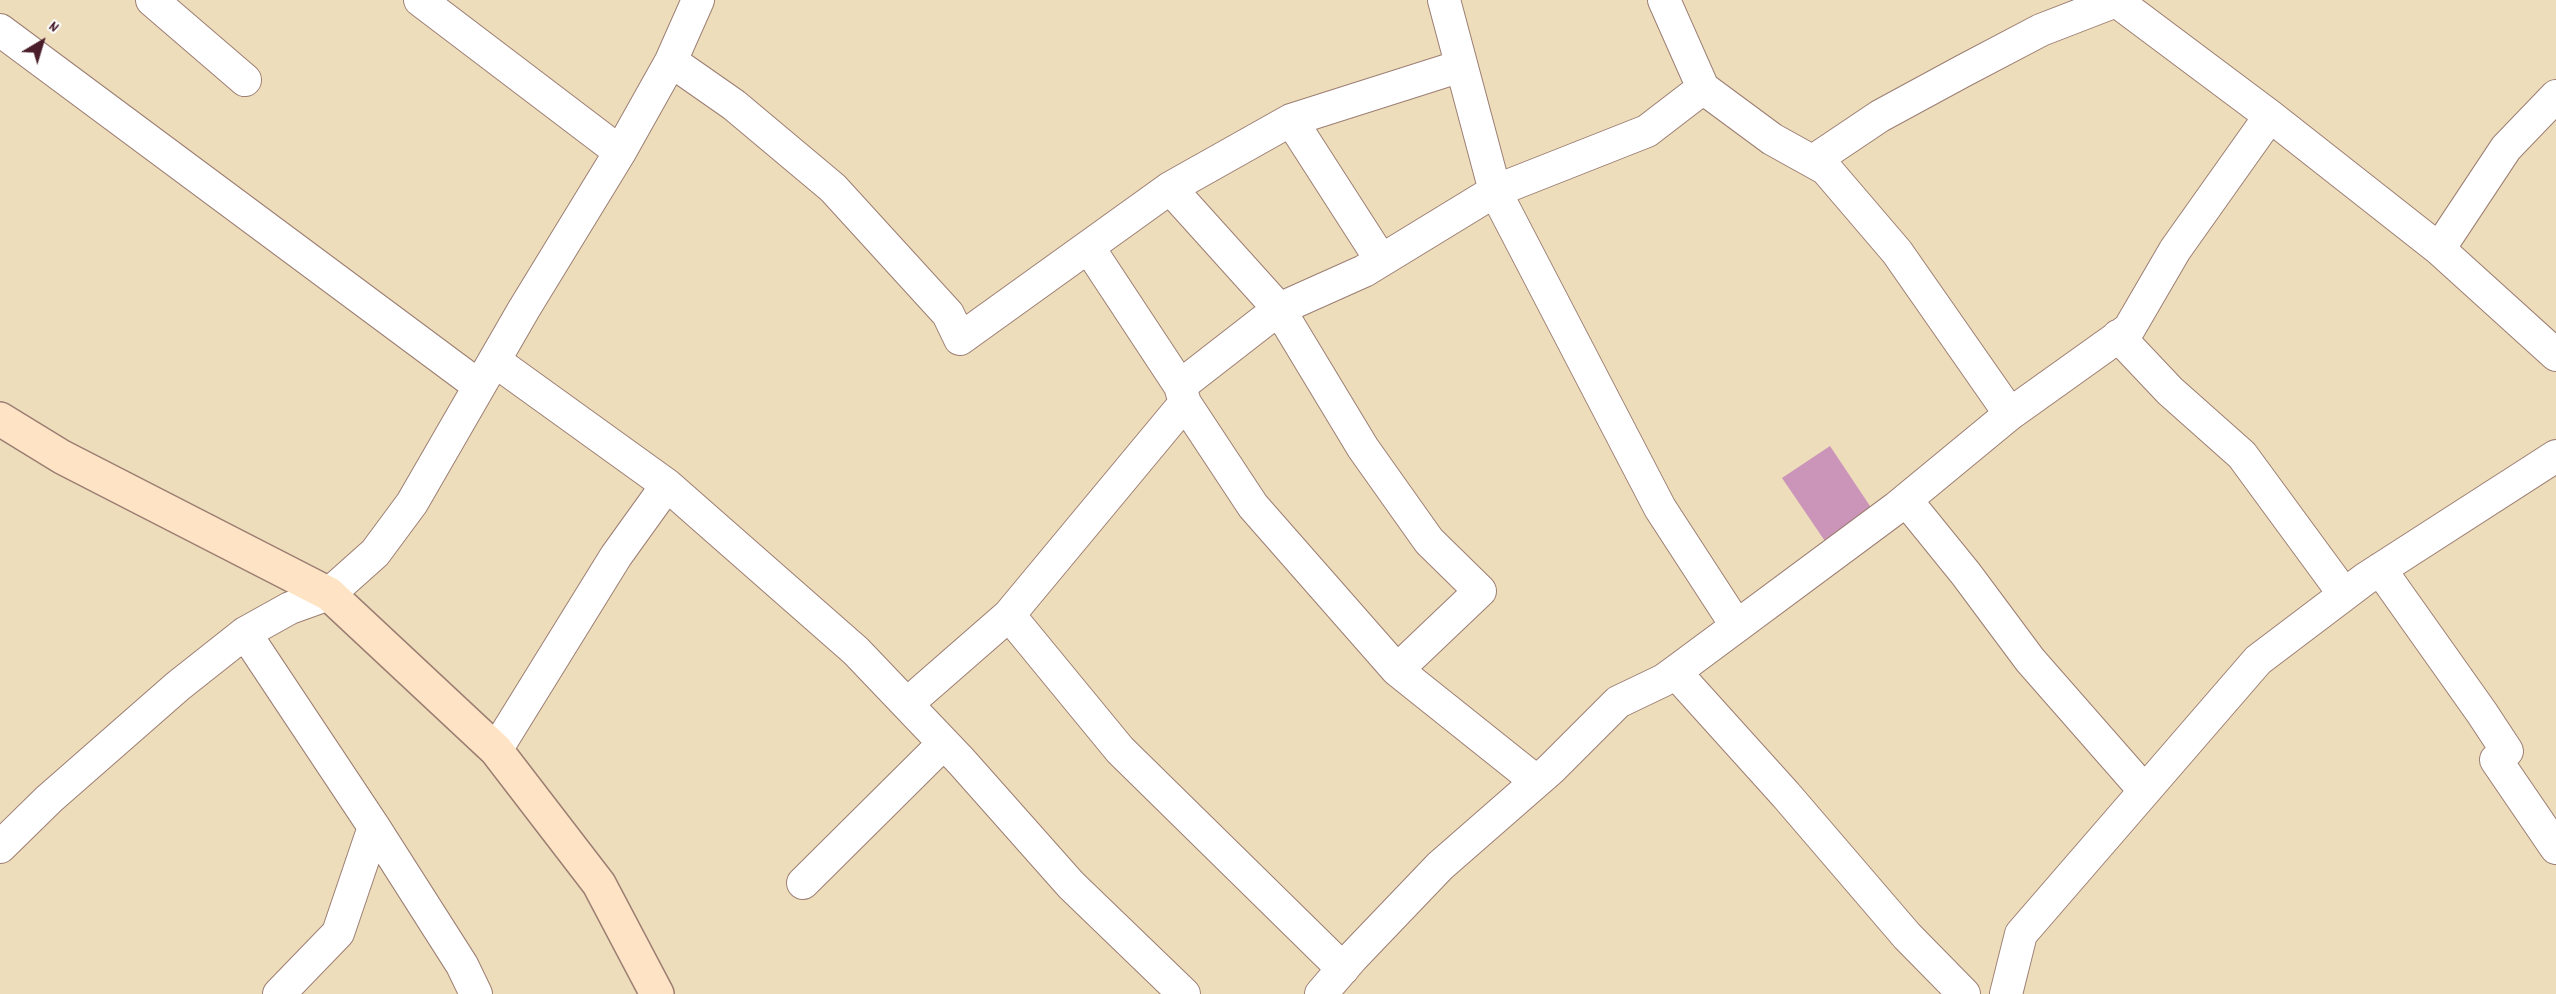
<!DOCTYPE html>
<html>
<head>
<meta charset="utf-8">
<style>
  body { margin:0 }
  #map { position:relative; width:2556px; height:994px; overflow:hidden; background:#edddbb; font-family:Dekko,sans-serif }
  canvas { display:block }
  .north { position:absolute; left:12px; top:12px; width:60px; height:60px; -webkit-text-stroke:4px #fff; paint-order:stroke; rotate:38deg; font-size:16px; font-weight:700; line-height:24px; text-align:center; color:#4a1f2b }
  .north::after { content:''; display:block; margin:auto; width:21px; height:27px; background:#4a1f2b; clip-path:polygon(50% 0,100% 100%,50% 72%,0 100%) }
</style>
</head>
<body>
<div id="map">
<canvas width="2556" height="994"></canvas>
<div class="north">N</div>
</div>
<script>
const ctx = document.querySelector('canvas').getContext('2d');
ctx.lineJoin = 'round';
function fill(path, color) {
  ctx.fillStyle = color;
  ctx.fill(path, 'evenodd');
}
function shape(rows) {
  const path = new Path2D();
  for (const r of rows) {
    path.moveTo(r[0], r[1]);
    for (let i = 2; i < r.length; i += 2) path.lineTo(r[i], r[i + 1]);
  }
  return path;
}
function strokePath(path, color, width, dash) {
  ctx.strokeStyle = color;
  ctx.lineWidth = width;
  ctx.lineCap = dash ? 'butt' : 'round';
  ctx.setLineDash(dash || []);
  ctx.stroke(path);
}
const building = shape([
  [1830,446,1876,515,1829,547,1782,478]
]);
const street = shape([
  [152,0,245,80],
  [420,0,620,152],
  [1444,0,1495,191,1660,508,1736,625],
  [1664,0,1703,88,1772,139,1826,169,1897,252,2010,414],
  [2115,0,2270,116],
  [0,30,479,386],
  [671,61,734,105,833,188,948,314,960,339,1170,188],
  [2556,96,2506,148,2439,249,2556,355],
  [1291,120,1381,260],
  [1813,161,1880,116,1963,71,2041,30,2116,1],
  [2118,336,2170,391,2242,455,2344,594],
  [495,361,667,485,856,651,961,761,1071,885,1184,994],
  [1180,386,1279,309,1170,188,1291,120,1461,66],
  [1185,403,1253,506,1397,670],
  [1906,500,1966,574,2030,660,2144,790],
  [2380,569,2482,713,2507,751,2496,760,2556,848],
  [1009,615,1120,750,1343,969],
  [245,633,374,827,462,965,476,994],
  [1675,672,1786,795,1907,936,1964,994],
  [907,704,1009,615,1185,403,1180,386,1089,248],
  [496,750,616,556,667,485],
  [1536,781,1397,670,1480,591,1429,541,1363,448,1279,309,1364,271,1495,191,1647,131,1703,88],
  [0,847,49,799,178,686,245,633,290,608,329,594,375,553,412,503,524,309,620,152,671,61,698,0],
  [803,883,944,743],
  [279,994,338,933,374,827],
  [1321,994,1352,958,1440,866,1551,769,1618,702,1664,680,1675,672,1896,508,2010,414,2129,329,2175,250,2270,116,2439,249],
  [2006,994,2021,934,2258,660,2365,579,2556,456]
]);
const secondary = shape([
  [0,419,62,457,329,594,496,750,599,884,657,994]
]);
fill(building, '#cb95b9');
strokePath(street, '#9c7e73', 34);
strokePath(secondary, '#9c7e73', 36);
strokePath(street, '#fff', 32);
strokePath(secondary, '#fee4c5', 33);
</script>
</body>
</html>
